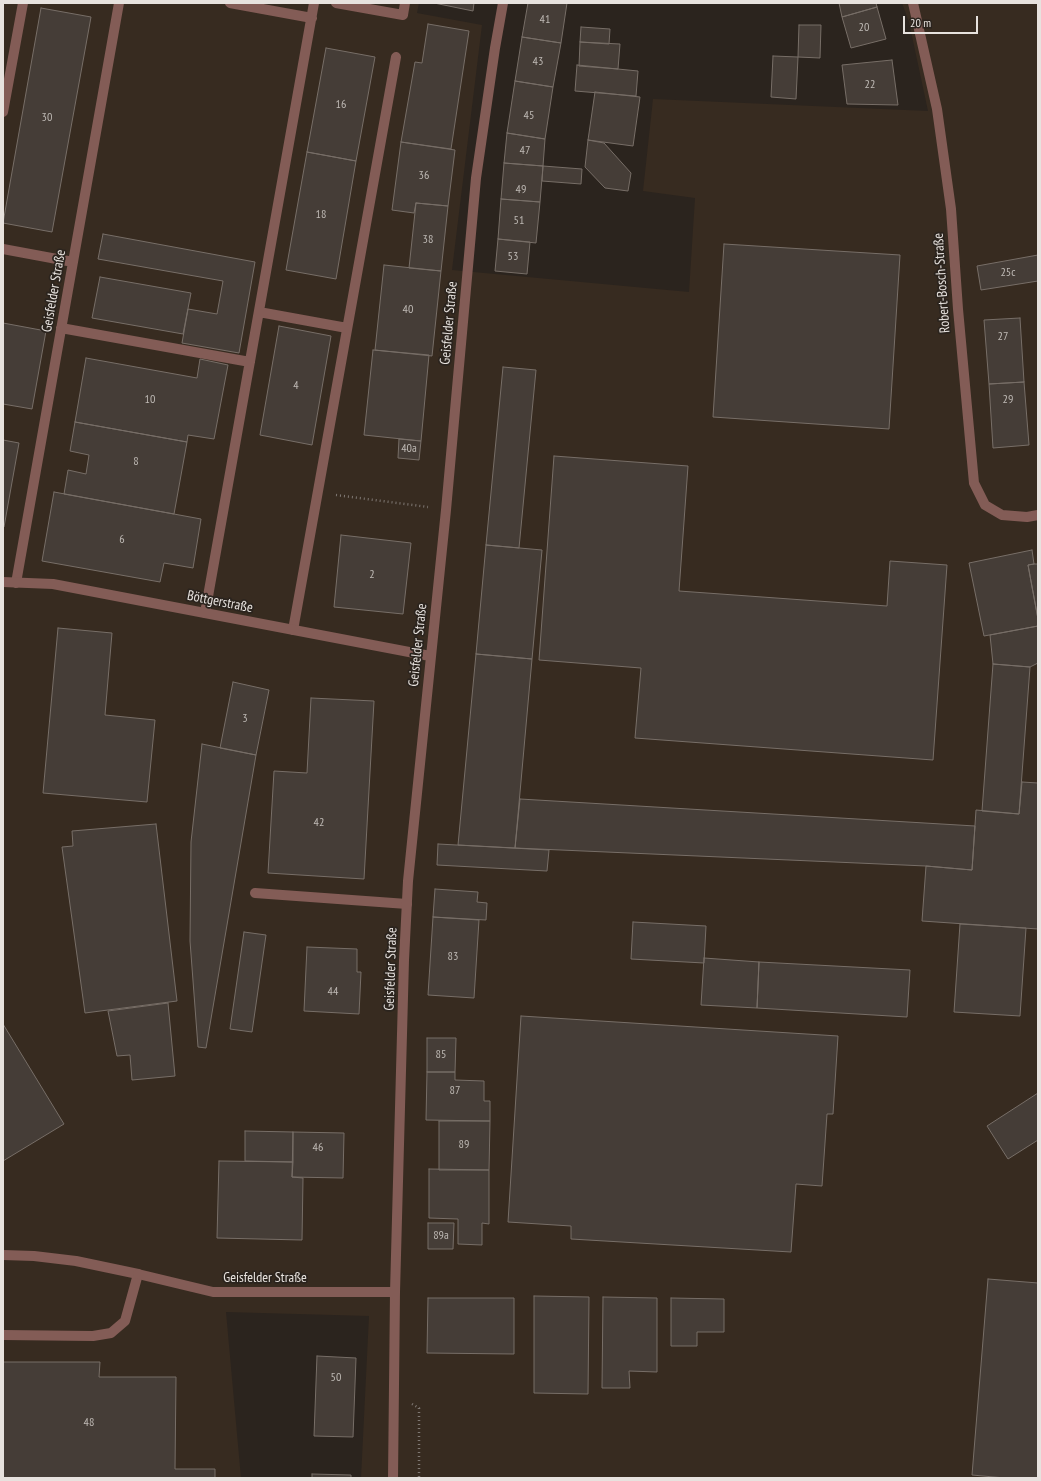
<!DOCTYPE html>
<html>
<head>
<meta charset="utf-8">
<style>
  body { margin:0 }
  #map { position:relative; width:1041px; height:1481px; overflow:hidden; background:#2b241e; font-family:"PT Sans Narrow",sans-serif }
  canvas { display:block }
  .frame { position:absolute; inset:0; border:4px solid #e7e2de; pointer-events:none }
  .scale { position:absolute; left:903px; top:16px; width:75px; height:18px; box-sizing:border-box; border:2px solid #e7e2de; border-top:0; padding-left:5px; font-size:12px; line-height:14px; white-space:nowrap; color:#e7e2de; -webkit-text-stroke:3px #2b241e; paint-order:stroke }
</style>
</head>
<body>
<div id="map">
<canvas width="1041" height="1481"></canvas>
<div class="frame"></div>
<div class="scale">20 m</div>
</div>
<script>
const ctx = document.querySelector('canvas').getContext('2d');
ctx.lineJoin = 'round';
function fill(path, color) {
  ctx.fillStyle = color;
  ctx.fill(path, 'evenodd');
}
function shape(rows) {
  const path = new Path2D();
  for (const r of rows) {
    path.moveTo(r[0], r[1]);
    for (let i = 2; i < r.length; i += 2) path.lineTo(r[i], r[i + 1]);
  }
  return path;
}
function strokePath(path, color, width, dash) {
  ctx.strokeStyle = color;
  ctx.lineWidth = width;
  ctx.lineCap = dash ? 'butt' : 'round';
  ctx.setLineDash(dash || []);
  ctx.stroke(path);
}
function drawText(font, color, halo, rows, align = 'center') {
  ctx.font = font + ' "PT Sans Narrow",sans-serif';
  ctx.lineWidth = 3.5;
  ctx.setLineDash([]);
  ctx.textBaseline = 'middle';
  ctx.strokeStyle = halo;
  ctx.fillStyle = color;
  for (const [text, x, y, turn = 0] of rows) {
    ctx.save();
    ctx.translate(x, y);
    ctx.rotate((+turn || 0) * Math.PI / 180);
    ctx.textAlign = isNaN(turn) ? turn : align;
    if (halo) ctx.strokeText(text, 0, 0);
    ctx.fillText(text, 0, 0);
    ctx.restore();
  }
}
const built = shape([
  [3,3,419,3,417,13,482,25,452,270,689,292,695,198,643,191,653,99,928,111,909,22,902,3,1038,3,1038,1478,361,1478,369,1316,226,1312,241,1478,3,1478]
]);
const building = shape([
  [434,3,474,3,473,11,434,3],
  [528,3,567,3,561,43,522,37,528,3],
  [839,3,876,3,877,7,842,17,839,3],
  [877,7,886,39,851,48,842,17,877,7],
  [41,8,91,17,52,232,3,223,41,8],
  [428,24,469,31,451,149,401,142,415,62,422,63,428,24],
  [799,25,821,25,820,58,798,57,799,25],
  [581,27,610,29,609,44,580,42,581,27],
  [522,37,561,43,553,87,515,81,522,37],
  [580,42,620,44,618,69,579,66,580,42],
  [326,48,375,57,356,161,307,152,326,48],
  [773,56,798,57,796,99,771,97,773,56],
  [892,60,898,105,847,104,842,65,892,60],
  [577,65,638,71,636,96,575,91,577,65],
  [515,81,553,87,545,139,507,133,515,81],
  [595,92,640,97,633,146,588,140,595,92],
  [507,133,545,139,543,166,504,163,507,133],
  [588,140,604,143,631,173,628,191,605,188,585,167,588,140],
  [401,142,455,150,448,206,416,203,414,213,392,210,401,142],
  [307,152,356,161,336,279,286,270,307,152],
  [504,163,543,166,540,202,501,199,504,163],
  [543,166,582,169,581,184,542,181,543,166],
  [501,199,540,202,536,243,498,239,501,199],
  [416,203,448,206,441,271,409,268,416,203],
  [103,234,255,262,239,353,182,343,188,309,217,314,223,281,98,259,103,234],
  [498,239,530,242,527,274,495,271,498,239],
  [724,244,900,255,889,429,713,417,724,244],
  [1038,255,1038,281,981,290,977,266,1038,255],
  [384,265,441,271,432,356,375,350,384,265],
  [100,277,191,293,183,334,92,318,100,277],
  [1020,318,1024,382,989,384,984,320,1020,318],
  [3,323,46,331,32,409,3,404,3,323],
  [279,326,331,336,312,445,260,435,279,326],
  [373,350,429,355,421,441,364,435,373,350],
  [86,358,197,378,200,359,228,365,214,439,188,435,187,442,75,422,86,358],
  [503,367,536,370,519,548,486,545,503,367],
  [1024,382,1029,445,993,448,989,384,1024,382],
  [75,422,187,442,174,514,64,494,68,470,86,474,89,455,70,451,75,422],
  [399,439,421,441,419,460,398,458,399,439],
  [3,440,19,443,4,527,3,527,3,440],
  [554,456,688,466,679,591,887,606,890,561,947,565,933,760,635,738,641,668,539,660,554,456],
  [54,492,201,519,193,568,164,563,160,582,42,561,54,492],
  [341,535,411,543,403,614,334,607,341,535],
  [486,545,542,550,532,659,476,654,486,545],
  [1032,550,1034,564,1028,565,1038,619,1038,626,984,636,969,563,1032,550],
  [1034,564,1038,564,1038,619,1028,565,1034,564],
  [1038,626,1038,663,1030,667,993,664,990,635,1038,626],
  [58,628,112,633,105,715,155,720,147,802,43,793,58,628],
  [476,654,532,659,515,848,458,845,476,654],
  [993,664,1030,667,1019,814,982,811,993,664],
  [233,682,269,690,256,755,220,748,233,682],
  [311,698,374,701,364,879,268,873,274,771,307,773,311,698],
  [202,744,256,755,206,1048,198,1047,190,941,191,842,202,744],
  [1022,782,1038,783,1038,929,922,921,926,866,972,870,976,810,1019,814,1022,782],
  [520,799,975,826,972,870,926,866,515,848,520,799],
  [156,824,177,1001,85,1013,62,847,73,846,72,831,156,824],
  [438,844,549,850,547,871,437,865,438,844],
  [435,889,478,892,477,902,487,903,486,920,433,917,435,889],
  [433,917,479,920,474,998,428,995,433,917],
  [633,922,706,926,704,963,631,959,633,922],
  [960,924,1026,928,1020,1016,954,1012,960,924],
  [244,932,266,935,252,1032,230,1029,244,932],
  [307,947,357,949,357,972,361,972,359,1014,304,1011,307,947],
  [704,958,759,962,757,1008,701,1005,704,958],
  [759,962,910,970,907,1017,757,1008,759,962],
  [168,1003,175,1076,132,1080,130,1055,117,1056,108,1011,168,1003],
  [521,1016,838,1036,833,1114,827,1114,822,1186,796,1184,791,1252,571,1239,571,1226,508,1222,521,1016],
  [3,1024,64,1124,3,1161,3,1024],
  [427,1038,456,1038,455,1072,427,1072,427,1038],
  [427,1072,455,1072,455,1080,484,1081,484,1101,490,1101,490,1121,426,1120,427,1072],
  [1038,1093,1038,1140,1008,1159,987,1126,1038,1093],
  [439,1121,490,1121,489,1170,439,1170,439,1121],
  [245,1131,293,1132,293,1162,245,1161,245,1131],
  [293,1132,344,1133,343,1178,292,1177,293,1132],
  [219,1161,293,1162,292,1177,303,1178,302,1240,217,1238,219,1161],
  [429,1169,489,1170,489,1224,482,1223,482,1245,458,1244,458,1219,429,1218,429,1169],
  [428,1223,454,1223,453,1249,428,1249,428,1223],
  [988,1279,1038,1283,1038,1478,1005,1478,972,1475,988,1279],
  [534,1296,589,1297,588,1394,534,1393,534,1296],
  [603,1297,657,1298,657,1372,629,1371,630,1388,602,1388,603,1297],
  [428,1298,514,1298,514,1354,427,1353,428,1298],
  [671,1298,724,1299,724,1332,697,1332,697,1346,671,1346,671,1298],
  [317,1356,356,1358,353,1437,314,1436,317,1356],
  [3,1362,100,1362,99,1377,176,1377,175,1469,215,1469,215,1478,3,1478,3,1362],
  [312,1474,351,1475,351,1478,312,1478,312,1474]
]);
const path = shape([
  [336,495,428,507],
  [412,1404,419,1408,419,1478]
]);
const lane = shape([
  [230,3,312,18],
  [336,3,403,15,405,3],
  [3,112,23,3],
  [3,249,73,262],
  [259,312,347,328],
  [61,328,250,362],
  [16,583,119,3],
  [205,613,314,3],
  [293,630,396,57],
  [255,893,407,904],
  [3,1255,34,1256,76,1261,138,1274,125,1321,111,1333,93,1336,3,1335]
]);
const street = shape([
  [913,3,937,109,951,209,958,309,974,483,985,505,1002,515,1027,517,1038,515],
  [3,582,53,584,430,656],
  [138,1274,213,1292,395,1292],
  [393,1478,395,1292,404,960,408,881,446,510,476,178,495,48,503,3]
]);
const numberNames = [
  ["41",545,20],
  ["20",864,28],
  ["43",538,62],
  ["22",870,85],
  ["16",341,105],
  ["45",529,116],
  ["30",47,118],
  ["47",525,151],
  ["36",424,176],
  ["49",521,190],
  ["18",321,215],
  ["51",519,221],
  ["38",428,240],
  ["53",513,257],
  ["25c",1008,273],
  ["40",408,310],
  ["27",1003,337],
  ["4",296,386],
  ["10",150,400],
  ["29",1008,400],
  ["40a",409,449],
  ["8",136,462],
  ["6",122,540],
  ["2",372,575],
  ["3",245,719],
  ["42",319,823],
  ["83",453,957],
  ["44",333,992],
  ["85",441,1055],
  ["87",455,1091],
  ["89",464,1145],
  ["46",318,1148],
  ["89a",441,1236],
  ["50",336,1378],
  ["48",89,1423]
];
const streetNames = [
  ["Robert-Bosch-Straße",942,283,-94],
  ["Geisfelder Straße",54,291,-80],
  ["Geisfelder Straße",449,323,-85],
  ["Böttgerstraße",220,602,11],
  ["Geisfelder Straße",418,645,-84],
  ["Geisfelder Straße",391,969,-88],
  ["Geisfelder Straße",265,1278]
];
fill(built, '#372b20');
fill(building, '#453d37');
strokePath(building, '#776e67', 1);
strokePath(path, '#7f7873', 2.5, [1, 3]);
strokePath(lane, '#835c56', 10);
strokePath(street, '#835c56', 10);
drawText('12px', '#beb9b4', null, numberNames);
drawText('14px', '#e7e2de', '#2b241e', streetNames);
</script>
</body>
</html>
